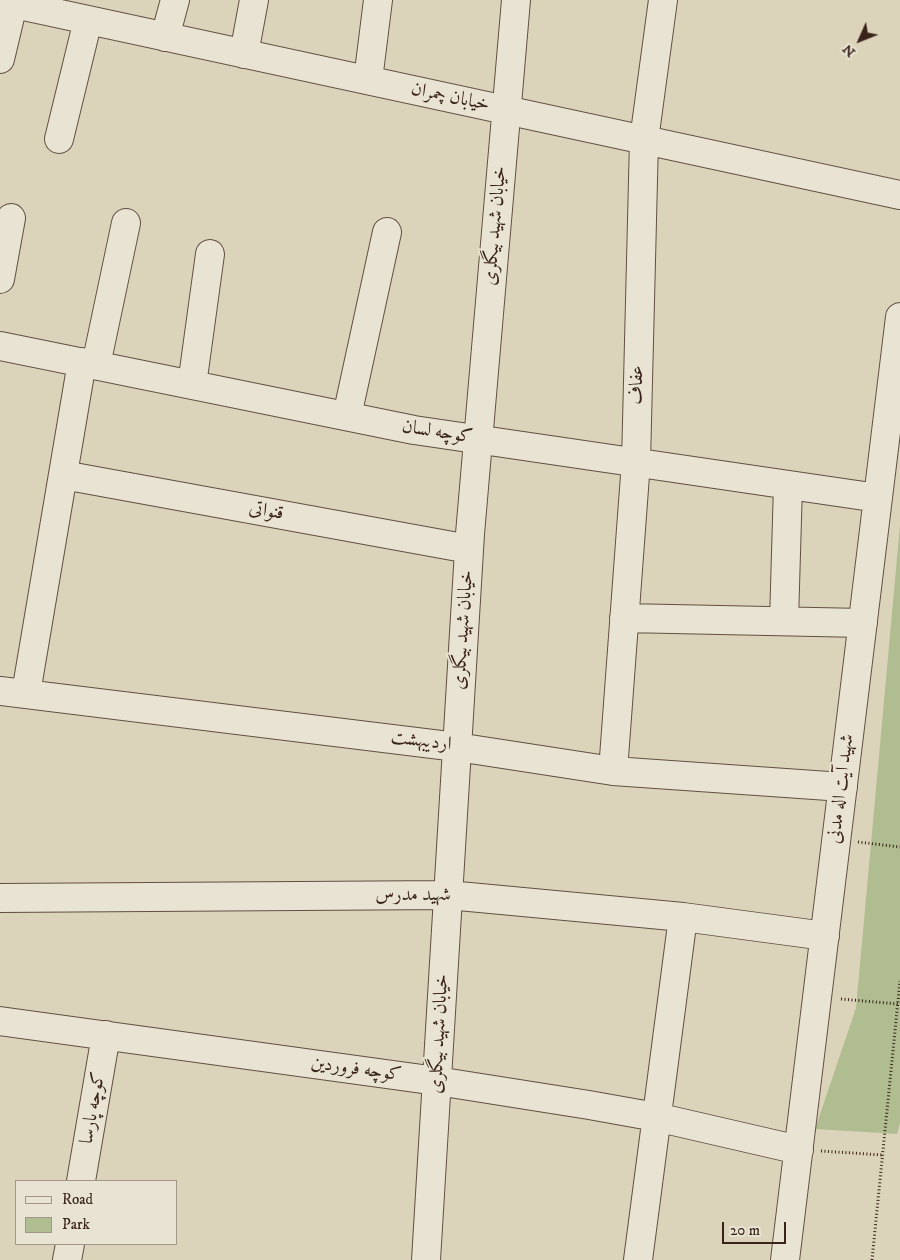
<!DOCTYPE html>
<html>
<head>
<meta charset="utf-8">
<style>
  body { margin:0 }
  #map { position:relative; width:900px; height:1260px; overflow:hidden; background:#dcd4ba; font-family:"IM FELL DW Pica",serif }
  canvas { display:block }
  .legend { position:absolute; left:15px; top:1180px; width:162px; height:65px; box-sizing:border-box; background:#e8e3d2; border:1px solid #a29689; margin:0; padding:6px 9px; list-style:none; font-size:15px; color:#3a231b }
  .legend li { display:flex; align-items:center; gap:10px; height:25px }
  .legend b { width:25px; border:1px solid #a29689 }
  .north { position:absolute; left:835px; top:15px; width:50px; height:50px; -webkit-text-stroke:4px #e8e3d2; paint-order:stroke; rotate:226deg; font-size:14px; font-weight:700; line-height:20px; text-align:center; color:#3a231b }
  .north::after { content:''; display:block; margin:auto; width:18px; height:22px; background:#3a231b; clip-path:polygon(50% 0,100% 100%,50% 72%,0 100%) }
  .scale { position:absolute; left:722px; top:1222px; width:64px; height:22px; box-sizing:border-box; border:2px solid #3a231b; border-top:0; padding-left:6px; font-size:15px; line-height:18px; white-space:nowrap; color:#3a231b; -webkit-text-stroke:4px #e8e3d2; paint-order:stroke }
</style>
</head>
<body>
<div id="map">
<canvas width="900" height="1260"></canvas>
<ul class="legend">
<li><b style="height:6px;background:#e8e3d2"></b>Road</li>
<li><b style="height:14px;background:#b0bd90"></b>Park</li>
</ul>
<div class="north">N</div>
<div class="scale">20 m</div>
</div>
<script>
const ctx = document.querySelector('canvas').getContext('2d');
ctx.lineJoin = 'round';
function fill(path, color) {
  ctx.fillStyle = color;
  ctx.fill(path, 'evenodd');
}
function shape(rows) {
  const path = new Path2D();
  for (const r of rows) {
    path.moveTo(r[0], r[1]);
    for (let i = 2; i < r.length; i += 2) path.lineTo(r[i], r[i + 1]);
  }
  return path;
}
function strokePath(path, color, width, dash) {
  ctx.strokeStyle = color;
  ctx.lineWidth = width;
  ctx.lineCap = dash ? 'butt' : 'round';
  ctx.setLineDash(dash || []);
  ctx.stroke(path);
}
function drawText(font, color, halo, rows, align = 'center') {
  ctx.font = font + ' "IM FELL DW Pica",Amiri,serif';
  ctx.lineWidth = 4;
  ctx.setLineDash([]);
  ctx.textBaseline = 'middle';
  ctx.strokeStyle = halo;
  ctx.fillStyle = color;
  for (const [text, x, y, turn = 0] of rows) {
    ctx.save();
    ctx.translate(x, y);
    ctx.rotate((+turn || 0) * Math.PI / 180);
    ctx.textAlign = isNaN(turn) ? turn : align;
    if (halo) ctx.strokeText(text, 0, 0);
    ctx.fillText(text, 0, 0);
    ctx.restore();
  }
}
const green = shape([
  [900,525,900,1123,897,1134,815,1129,856,1008]
]);
const path = shape([
  [858,842,900,847],
  [841,999,898,1004],
  [821,1151,883,1155],
  [872,1260,900,981]
]);
const minor = shape([
  [0,1,900,195],
  [165,37,175,0],
  [244,54,254,0],
  [0,59,14,0],
  [368,80,378,0],
  [59,139,88,20],
  [0,279,11,218],
  [0,346,414,430,878,498],
  [96,365,126,223],
  [192,385,210,254],
  [347,416,387,232],
  [63,475,469,549],
  [624,618,863,623],
  [784,621,788,485],
  [0,691,457,747,613,771,843,787],
  [26,693,82,362],
  [613,771,636,462,644,140,663,0],
  [0,898,448,895,683,917,825,936],
  [0,1021,437,1081,589,1105,656,1117,799,1150],
  [81,1181,106,1035],
  [67,1260,70,1244],
  [426,1260,470,534,516,0],
  [638,1260,683,917],
  [785,1260,900,317]
]);
const streetNames = [
  ["خیابان چمران",450,98,12],
  ["خیابان شهید بیگلری",496,226,-85],
  ["عفاف",638,385,-89],
  ["کوچه لسان",437,433,9],
  ["قنواتی",266,512,10],
  ["خیابان شهید بیگلری",464,630,-86],
  ["اردیبهشت",421,742,7],
  ["شهید آیت اله مدنی",842,789,-83],
  ["شهید مدرس",413,896],
  ["خیابان شهید بیگلری",440,1034,-87],
  ["کوچه فروردین",356,1070,8],
  ["کوچه پارسا",94,1108,-80]
];
fill(green, '#b0bd90');
strokePath(minor, '#624f43', 30);
strokePath(path, '#3a231b', 3, [1, 2.5]);
strokePath(minor, '#e8e3d2', 28);
drawText('19px', '#3a231b', '#e8e3d2', streetNames);
</script>
</body>
</html>
